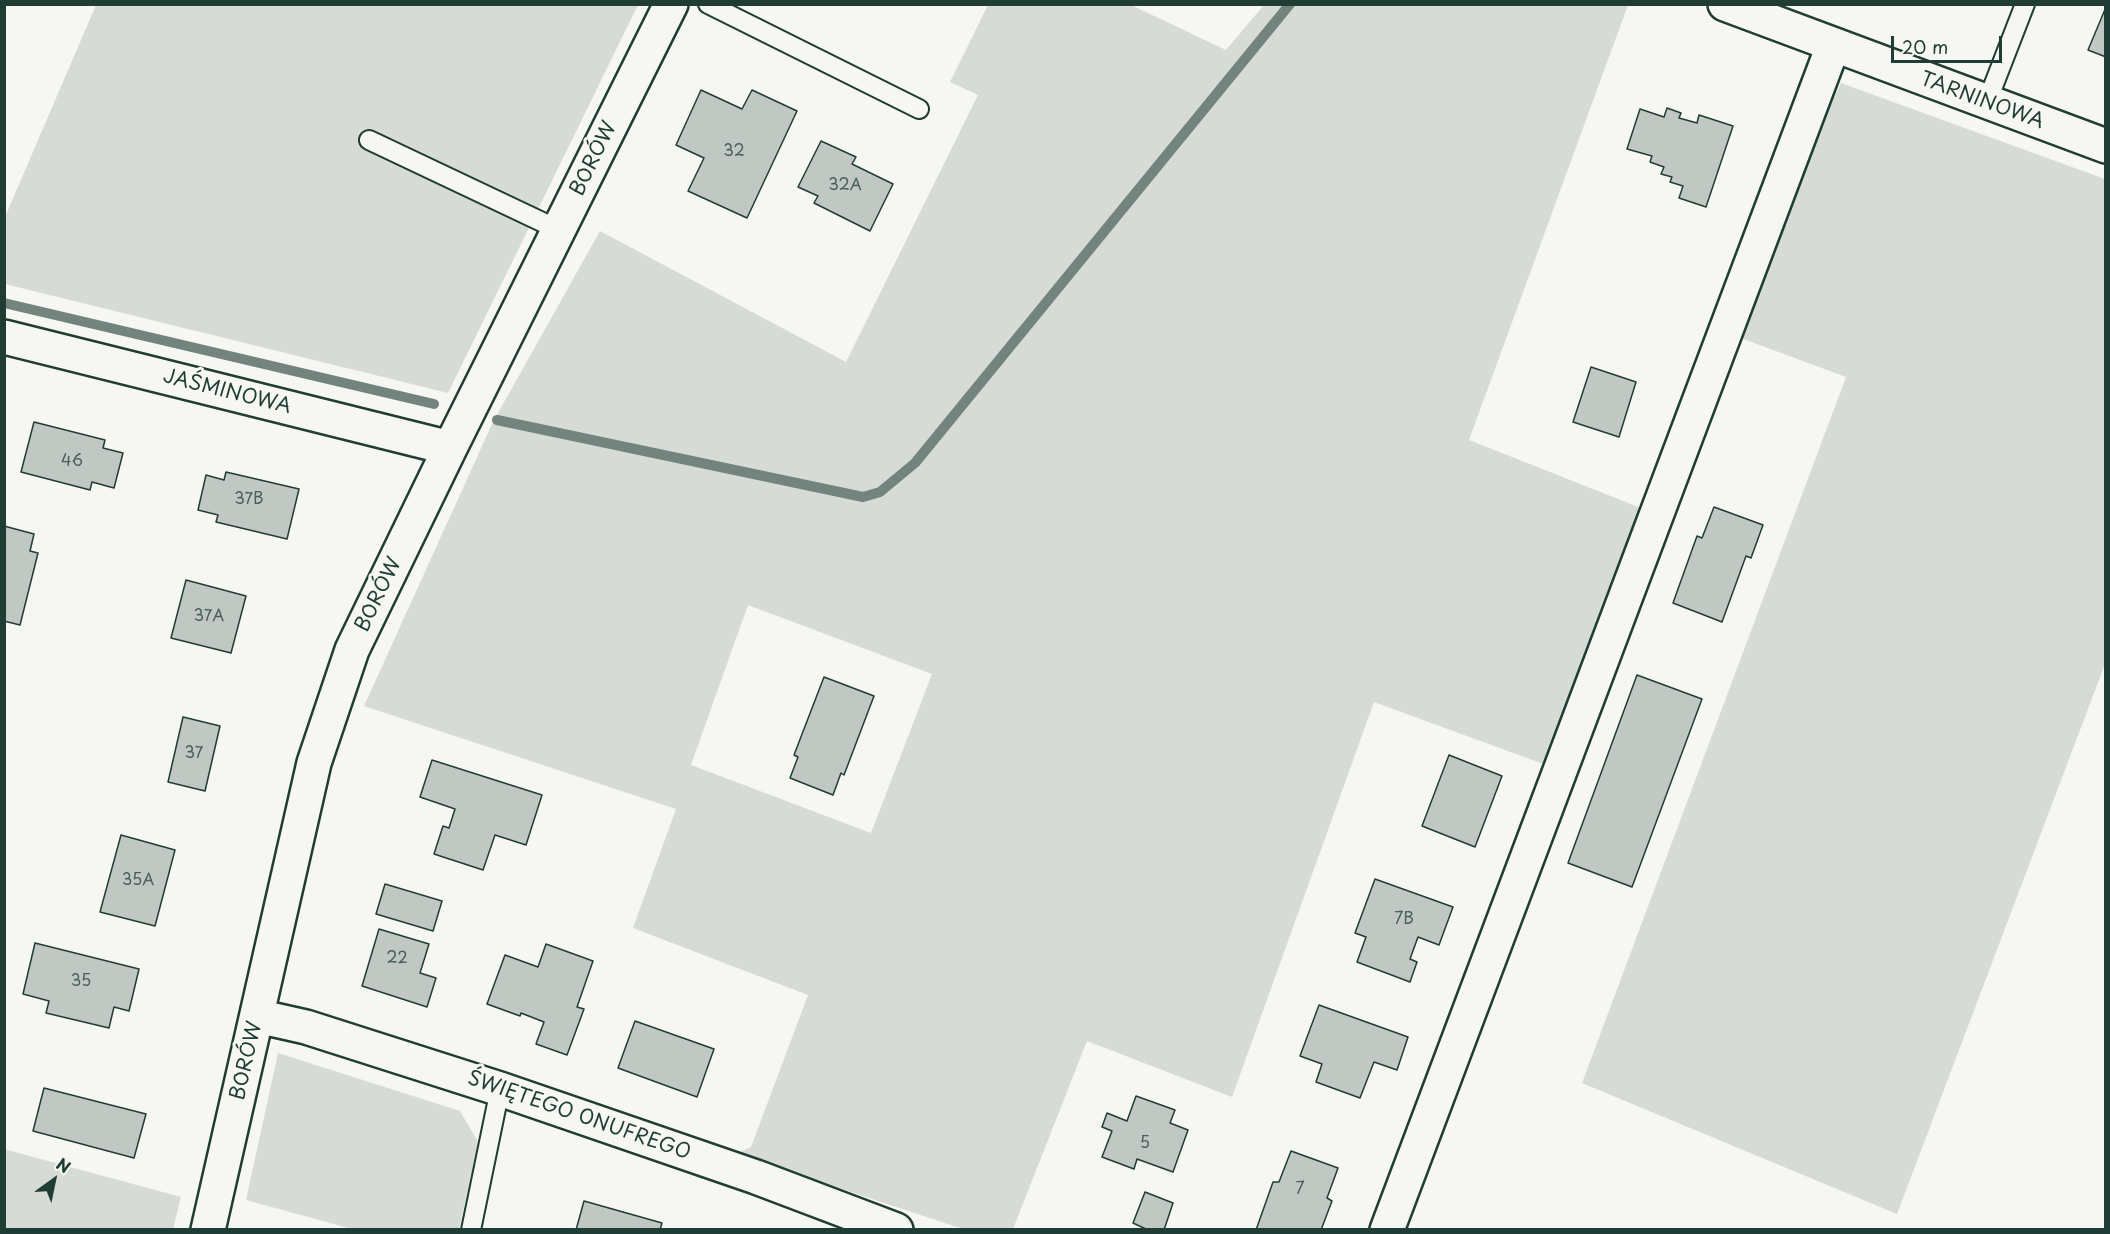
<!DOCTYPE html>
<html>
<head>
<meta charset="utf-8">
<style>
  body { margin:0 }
  #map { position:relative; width:2110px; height:1234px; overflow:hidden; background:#f6f6f2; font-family:"Playpen Sans",sans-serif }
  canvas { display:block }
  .frame { position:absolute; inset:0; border:6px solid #1f3d34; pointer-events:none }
  .north { position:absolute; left:24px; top:1150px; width:60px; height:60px; -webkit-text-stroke:4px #f6f6f2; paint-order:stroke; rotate:33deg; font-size:16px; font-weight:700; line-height:24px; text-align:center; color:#1f3d34 }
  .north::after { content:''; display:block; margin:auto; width:21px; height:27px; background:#1f3d34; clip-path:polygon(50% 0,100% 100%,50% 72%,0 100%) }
  .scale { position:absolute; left:1891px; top:36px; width:111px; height:27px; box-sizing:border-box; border:3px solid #1f3d34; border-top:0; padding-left:8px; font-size:18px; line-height:21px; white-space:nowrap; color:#1f3d34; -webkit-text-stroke:4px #f6f6f2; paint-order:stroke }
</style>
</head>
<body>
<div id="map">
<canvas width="2110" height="1234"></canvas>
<div class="frame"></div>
<div class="north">N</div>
<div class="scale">20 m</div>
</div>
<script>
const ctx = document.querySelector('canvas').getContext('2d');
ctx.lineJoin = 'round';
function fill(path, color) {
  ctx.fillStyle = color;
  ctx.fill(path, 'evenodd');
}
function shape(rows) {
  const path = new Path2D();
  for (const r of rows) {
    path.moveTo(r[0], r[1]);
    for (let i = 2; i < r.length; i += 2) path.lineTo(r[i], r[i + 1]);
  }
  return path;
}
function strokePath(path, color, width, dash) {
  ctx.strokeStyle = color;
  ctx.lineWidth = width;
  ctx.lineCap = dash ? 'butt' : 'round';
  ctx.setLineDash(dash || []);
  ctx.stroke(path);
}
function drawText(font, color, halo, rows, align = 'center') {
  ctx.font = font + ' "Playpen Sans",sans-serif';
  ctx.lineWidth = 6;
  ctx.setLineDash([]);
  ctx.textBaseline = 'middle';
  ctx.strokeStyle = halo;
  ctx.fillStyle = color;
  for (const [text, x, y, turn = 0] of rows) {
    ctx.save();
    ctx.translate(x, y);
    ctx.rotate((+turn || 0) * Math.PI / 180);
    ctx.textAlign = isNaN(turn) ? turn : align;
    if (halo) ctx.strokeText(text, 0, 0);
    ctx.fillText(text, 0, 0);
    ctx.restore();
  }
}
const green = shape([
  [96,5,638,5,448,393,5,284,5,217],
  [988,5,1131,5,1226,50,1264,5,1628,5,1469,440,1641,508,1841,83,2105,179,2105,664,1897,1214,1582,1083,1846,377,1738,337,1576,776,1374,702,1232,1097,1087,1041,1013,1229,963,1229,736,1154,751,1147,808,995,633,928,676,809,364,706,493,422,600,231,846,362,978,95,950,82],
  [748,605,932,674,871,833,691,765],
  [278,1053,460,1111,478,1142,459,1229,352,1229,246,1200],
  [4,1149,181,1197,173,1229,5,1229]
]);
const stream = shape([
  [4,303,434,404],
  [497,420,863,497,880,492,915,463,1290,4]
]);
const building = shape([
  [2106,7,2106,57,2088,50,2106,7],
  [701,90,742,109,752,90,797,111,747,218,688,191,704,158,676,145,701,90],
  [1667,108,1681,113,1679,118,1697,123,1699,115,1733,126,1706,207,1679,198,1683,186,1670,182,1672,177,1661,174,1664,167,1650,162,1652,156,1627,149,1640,109,1664,117,1667,108],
  [821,141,856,157,852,164,893,184,870,231,814,203,818,196,798,187,821,141],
  [1591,367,1636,382,1619,437,1573,422,1591,367],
  [34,422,105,440,103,448,123,453,114,488,92,482,90,490,21,472,34,422],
  [226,472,299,489,287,539,216,522,218,515,198,510,206,475,224,480,226,472],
  [1714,507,1763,525,1751,558,1746,556,1722,622,1673,603,1697,536,1702,538,1714,507],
  [4,526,34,534,30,551,38,553,20,625,4,621,4,526],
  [186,580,246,596,231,653,171,638,186,580],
  [1637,675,1702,699,1632,887,1568,863,1637,675],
  [824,677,874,696,844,775,841,773,833,795,790,778,798,757,794,755,824,677],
  [183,717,220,726,205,791,168,782,183,717],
  [1449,755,1502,776,1475,847,1422,826,1449,755],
  [432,760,542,795,526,845,495,835,483,870,434,854,443,826,449,828,455,809,420,797,432,760],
  [121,835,175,850,155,926,100,912,121,835],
  [1375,879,1453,907,1439,945,1418,937,1410,959,1417,962,1410,982,1357,962,1366,937,1355,933,1375,879],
  [385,884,442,901,433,931,376,914,385,884],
  [379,929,429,944,420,973,436,978,427,1007,362,986,379,929],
  [35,943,139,969,129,1011,114,1007,109,1028,46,1013,49,1001,23,994,35,943],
  [546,944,593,961,577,1007,584,1009,567,1055,536,1044,544,1022,521,1013,520,1016,487,1004,505,955,538,967,546,944],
  [1319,1005,1408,1037,1397,1070,1374,1062,1360,1098,1316,1082,1322,1064,1300,1056,1319,1005],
  [635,1021,714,1049,697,1097,618,1068,635,1021],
  [44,1088,146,1114,134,1158,33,1131,44,1088],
  [1136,1096,1175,1110,1170,1123,1188,1130,1173,1172,1137,1159,1134,1169,1102,1157,1112,1131,1102,1127,1107,1113,1127,1121,1136,1096],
  [1291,1151,1338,1168,1327,1198,1332,1201,1321,1230,1256,1230,1273,1182,1279,1182,1291,1151],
  [1145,1192,1173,1203,1164,1230,1148,1230,1133,1223,1145,1192],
  [584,1201,662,1223,660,1230,576,1230,584,1201]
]);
const service = shape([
  [708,4,919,109],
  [1987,102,2025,4],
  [369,140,559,230],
  [471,1230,500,1089]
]);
const minor = shape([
  [1725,4,2106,146],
  [4,337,450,448],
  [257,1016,306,1027,500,1089,756,1177,896,1230],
  [208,1230,314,763,352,650,450,448,671,4],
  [1387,1230,1833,46]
]);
const numberNames = [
  ["32",734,152],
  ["32A",845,186],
  ["46",72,462],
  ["37B",249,500],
  ["37A",209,617],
  ["37",194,754],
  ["35A",138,881],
  ["7B",1404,920],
  ["22",397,959],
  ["35",81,982],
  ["5",1145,1144],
  ["7",1300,1190]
];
const streetNames = [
  ["TARNINOWA",1982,101,20],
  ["BORÓW",594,159,-64],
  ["JAŚMINOWA",227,392,14],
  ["BORÓW",379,595,-64],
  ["BORÓW",247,1061,-77],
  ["ŚWIĘTEGO ONUFREGO",579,1116,19]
];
fill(green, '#d6dbd6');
strokePath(stream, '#72847d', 10);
fill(building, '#c1c8c3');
strokePath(building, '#1f3d34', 1.5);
strokePath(service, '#1f3d34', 22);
strokePath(minor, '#1f3d34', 38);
strokePath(service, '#f6f6f2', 18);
strokePath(minor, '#f6f6f2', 33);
drawText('16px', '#486058', null, numberNames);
drawText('20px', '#1f3d34', '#f6f6f2', streetNames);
</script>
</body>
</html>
